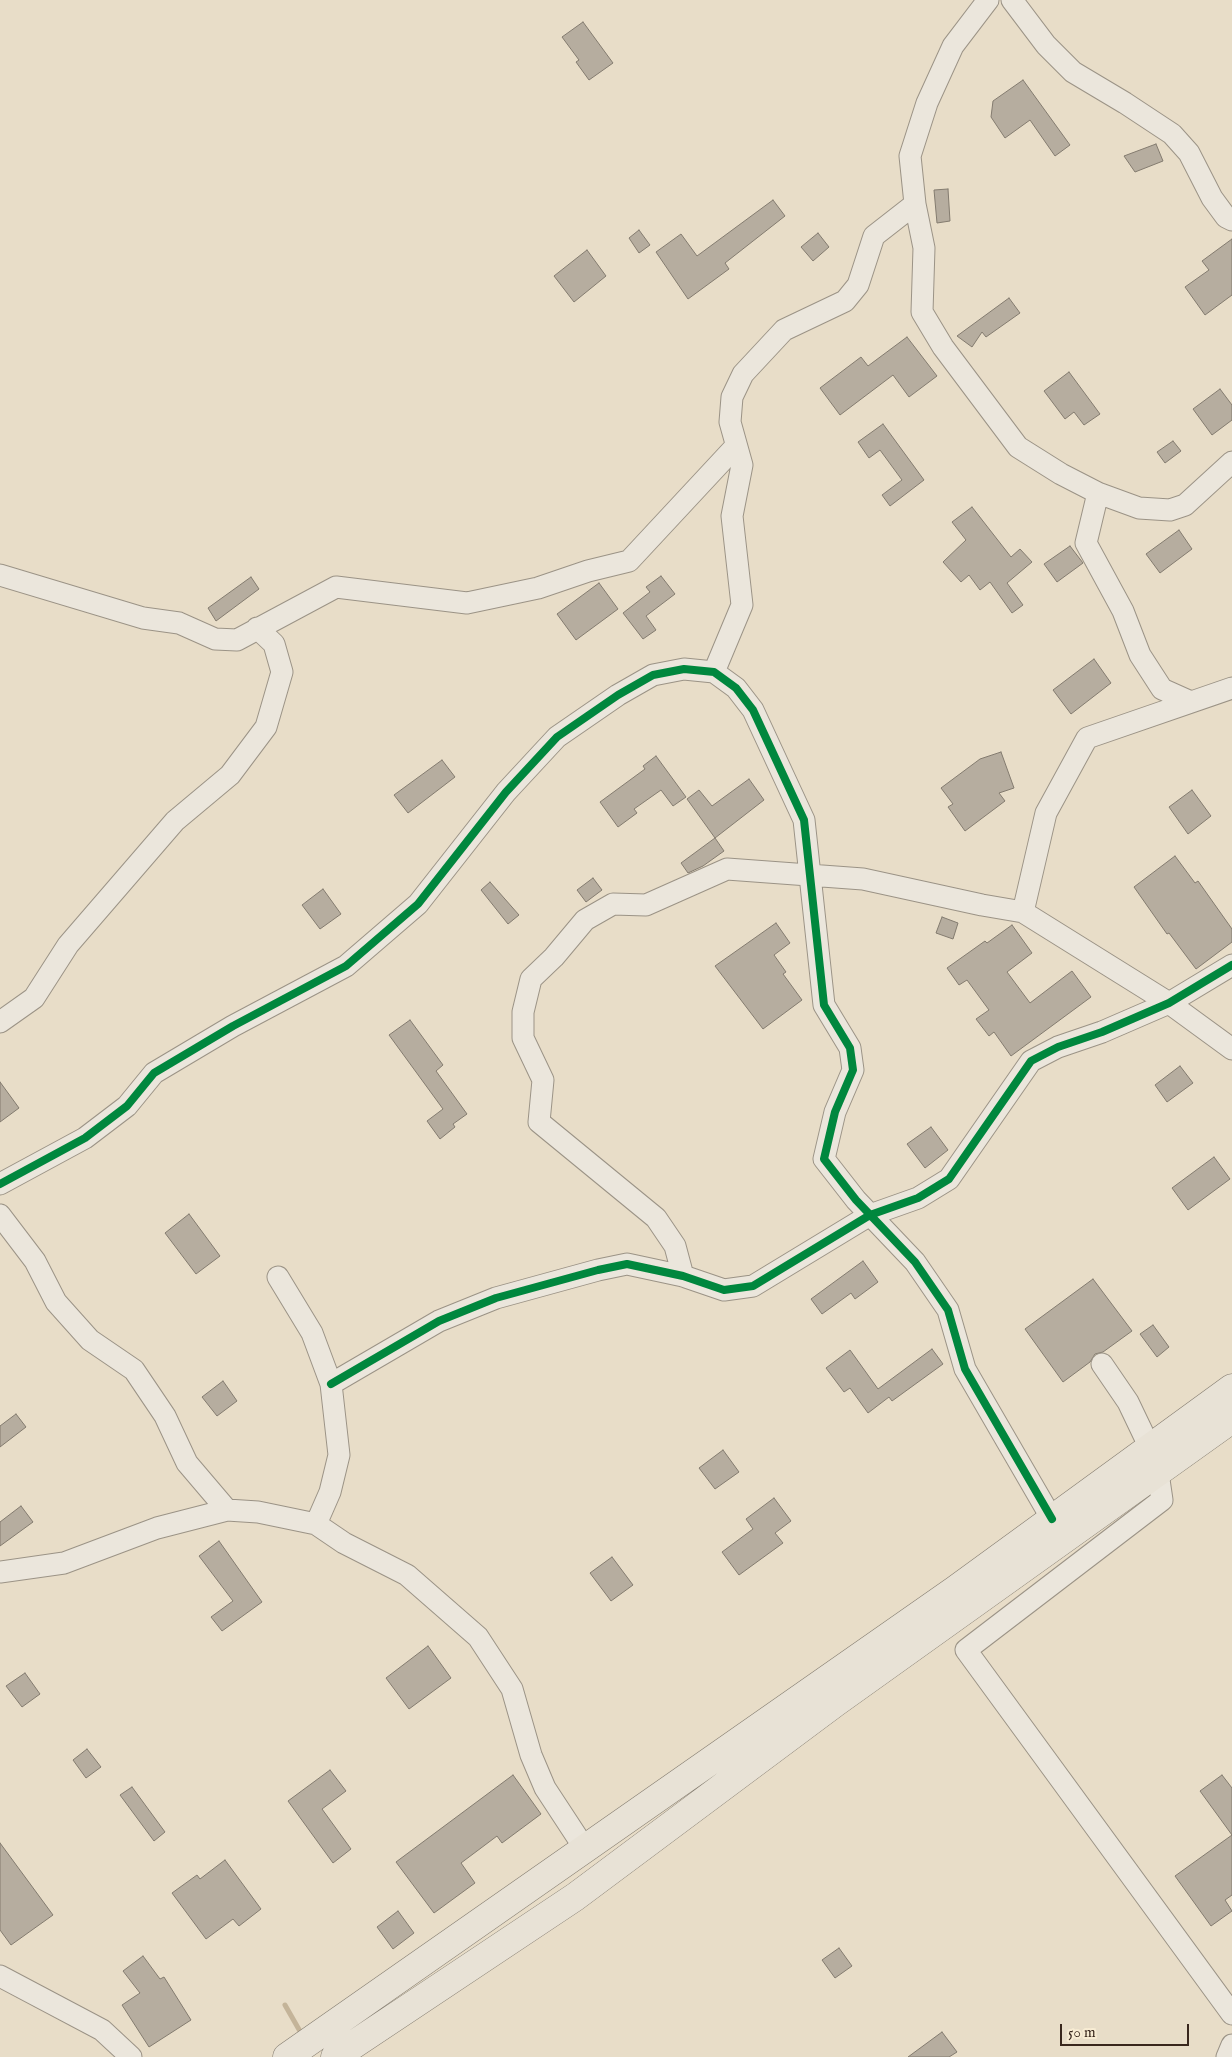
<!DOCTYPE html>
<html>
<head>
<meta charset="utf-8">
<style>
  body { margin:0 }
  #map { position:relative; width:1232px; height:2057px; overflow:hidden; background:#e8ddc8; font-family:"IM FELL English",serif }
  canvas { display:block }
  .scale { position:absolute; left:1060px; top:2024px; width:129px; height:22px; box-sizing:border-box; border:2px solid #39271d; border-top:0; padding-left:6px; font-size:15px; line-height:18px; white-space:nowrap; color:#39271d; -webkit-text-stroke:4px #f8ecd3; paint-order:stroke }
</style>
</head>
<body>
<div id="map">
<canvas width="1232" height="2057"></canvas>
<div class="scale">50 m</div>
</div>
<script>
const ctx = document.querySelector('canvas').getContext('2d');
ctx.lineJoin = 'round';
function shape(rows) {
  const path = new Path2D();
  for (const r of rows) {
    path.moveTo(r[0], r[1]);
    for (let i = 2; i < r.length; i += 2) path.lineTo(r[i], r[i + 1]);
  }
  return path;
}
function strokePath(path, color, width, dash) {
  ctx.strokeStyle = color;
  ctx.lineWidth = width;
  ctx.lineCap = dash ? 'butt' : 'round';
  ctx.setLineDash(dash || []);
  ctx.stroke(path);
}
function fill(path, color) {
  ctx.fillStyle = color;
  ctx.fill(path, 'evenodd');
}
const stream = shape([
  [285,2005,301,2033]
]);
const building = shape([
  [583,22,613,63,589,80,576,62,579,60,562,37,583,22],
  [1023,80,1070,145,1055,156,1030,120,1005,138,991,117,993,101,1023,80],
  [1156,144,1163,161,1135,172,1124,156,1156,144],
  [948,189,950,221,937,223,934,190,948,189],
  [773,200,785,216,725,263,729,269,688,299,656,252,681,234,697,256,773,200],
  [639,230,650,245,639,253,629,238,639,230],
  [818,233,829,247,813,261,801,247,818,233],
  [1232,239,1232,295,1205,315,1185,287,1209,270,1202,261,1232,239],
  [587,250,606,276,574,302,554,276,587,250],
  [1009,298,1020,313,986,337,982,332,972,347,957,336,1009,298],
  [907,337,937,376,909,397,893,375,840,415,820,388,861,357,868,366,907,337],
  [1069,372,1100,414,1084,425,1074,412,1065,419,1044,391,1069,372],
  [1220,389,1232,405,1232,420,1212,435,1193,409,1220,389],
  [883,424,924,480,890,506,882,495,902,480,880,450,869,458,858,442,883,424],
  [1173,441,1181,451,1165,463,1157,452,1173,441],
  [972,507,1011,557,1020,549,1032,562,1007,583,1023,605,1012,613,990,582,980,590,969,575,961,582,943,562,966,540,952,522,972,507],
  [1179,530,1192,549,1160,573,1146,554,1179,530],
  [1070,546,1083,563,1057,582,1044,564,1070,546],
  [661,576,675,594,646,616,656,630,643,639,623,613,650,592,646,587,661,576],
  [251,577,259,589,216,621,208,608,251,577],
  [599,583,618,609,576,640,557,614,599,583],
  [1094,659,1111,683,1071,714,1053,690,1094,659],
  [1001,752,1014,788,999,793,1005,801,965,831,948,807,953,804,941,788,980,759,1001,752],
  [656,756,686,797,673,806,661,790,634,809,637,813,618,827,600,802,645,769,643,766,656,756],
  [442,760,455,777,408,813,394,795,442,760],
  [749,779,764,800,715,838,687,799,699,790,712,806,749,779],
  [1192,790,1211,816,1188,834,1169,807,1192,790],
  [715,838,724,851,703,866,688,873,681,863,715,838],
  [1175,856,1195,883,1198,881,1232,929,1232,942,1196,969,1169,933,1167,934,1134,887,1175,856],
  [593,878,602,890,586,902,577,890,593,878],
  [490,882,519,915,508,924,481,890,490,882],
  [323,889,341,914,320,929,302,905,323,889],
  [942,917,958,923,953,939,936,933,942,917],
  [776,923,790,943,774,955,786,972,783,974,802,1000,763,1029,715,966,776,923],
  [1012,925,1032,953,1007,972,1030,1003,1072,971,1091,997,1011,1056,994,1032,989,1036,976,1019,989,1010,967,980,959,985,947,968,985,941,987,943,1012,925],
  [410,1020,443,1065,436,1071,467,1114,453,1124,455,1127,440,1139,427,1121,443,1109,389,1035,410,1020],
  [1180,1066,1193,1083,1167,1102,1155,1085,1180,1066],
  [0,1082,19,1108,0,1122,0,1082],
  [931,1127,948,1150,925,1168,907,1144,931,1127],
  [1214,1157,1230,1179,1188,1210,1172,1188,1214,1157],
  [189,1214,220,1256,196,1274,165,1233,189,1214],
  [863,1261,878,1282,855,1299,851,1293,822,1314,811,1299,863,1261],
  [1093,1279,1132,1331,1103,1352,1095,1354,1090,1362,1063,1382,1025,1329,1093,1279],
  [1153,1325,1169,1347,1157,1357,1140,1334,1153,1325],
  [932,1349,943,1364,892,1401,889,1397,868,1413,850,1388,844,1392,826,1368,850,1350,878,1389,932,1349],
  [223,1381,237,1401,217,1416,202,1397,223,1381],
  [16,1414,26,1427,0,1447,0,1426,16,1414],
  [723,1450,739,1472,715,1489,699,1468,723,1450],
  [774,1498,791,1521,775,1533,783,1543,739,1575,722,1552,753,1529,746,1519,774,1498],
  [21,1506,33,1522,0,1546,0,1522,21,1506],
  [219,1541,262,1602,222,1631,211,1617,233,1601,199,1556,219,1541],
  [612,1557,633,1585,611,1601,590,1573,612,1557],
  [428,1646,451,1678,409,1709,386,1678,428,1646],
  [25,1673,40,1694,22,1707,6,1686,25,1673],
  [87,1749,101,1767,86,1778,73,1760,87,1749],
  [330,1770,346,1791,322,1809,351,1849,333,1863,288,1801,330,1770],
  [513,1775,541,1814,502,1843,497,1836,461,1863,475,1883,434,1913,396,1862,513,1775],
  [1222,1775,1232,1788,1232,1895,1225,1900,1232,1911,1211,1926,1175,1876,1232,1835,1200,1791,1222,1775],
  [132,1787,165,1832,154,1841,120,1795,132,1787],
  [0,1843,53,1915,11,1945,0,1930,0,1843],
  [225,1860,261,1909,239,1926,233,1919,206,1939,172,1893,197,1875,200,1879,225,1860],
  [398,1911,414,1933,393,1949,377,1927,398,1911],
  [839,1948,852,1966,835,1978,822,1960,839,1948],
  [143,1956,160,1979,164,1977,191,2020,149,2047,122,2005,140,1993,123,1971,143,1956],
  [942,2032,957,2052,949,2057,908,2057,942,2032]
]);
const minor = shape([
  [988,0,953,46,927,103,910,156,915,204,924,248,922,312,943,347,1018,447,1061,474,1098,493,1139,508,1170,510,1185,505,1232,462],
  [1012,0,1046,45,1073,72,1125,103,1172,134,1189,153,1212,198,1226,217,1232,220],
  [1098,493,1086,543,1123,611,1140,655,1162,689,1191,702],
  [0,575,143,618,179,623,215,639,237,640,336,587,467,603,538,588,588,571,629,561,736,446],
  [714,672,742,605,732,516,742,465,730,422,732,397,743,374,784,330,845,301,858,285,874,236,915,204],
  [1023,912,1046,813,1087,738,1232,688],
  [0,1022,34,998,68,945,175,821,230,775,266,727,282,672,274,644,257,628],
  [0,1184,85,1138,127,1106,154,1073,233,1026,346,966,418,904,506,792,557,737,618,695,653,675,684,669,714,672,736,688,753,710,804,820,824,1005,850,1048,853,1070,835,1112,824,1159,856,1200,915,1262,948,1310,965,1369,1052,1519],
  [0,1215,35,1261,56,1302,90,1340,134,1370,165,1416,187,1463,227,1510],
  [683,1276,675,1246,656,1218,539,1122,543,1080,523,1038,523,1012,531,979,554,957,585,920,613,904,646,905,727,869,863,879,982,905,1023,912,1169,1003,1232,1049],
  [278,1277,312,1333,331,1384,339,1455,330,1492,316,1524],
  [1102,1364,1128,1402,1150,1448,1162,1458],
  [331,1384,439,1321,496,1298,598,1270,627,1264,683,1276,724,1290,753,1286,870,1215,918,1198,949,1179,1031,1061,1058,1047,1102,1032,1169,1003,1232,965],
  [1158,1473,1162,1500,966,1650,1232,2014],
  [0,1572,64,1563,157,1528,227,1510,258,1512,316,1524,344,1543,407,1575,478,1637,512,1689,531,1755,545,1788,585,1849],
  [0,1976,102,2030,131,2057],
  [1227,2057,1232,2045]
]);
const major = shape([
  [287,2057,955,1590,1232,1388],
  [335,2057,575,1897,835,1703,1232,1419]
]);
const cycleway = shape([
  [0,1184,85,1138,127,1106,154,1073,233,1026,346,966,418,904,506,792,557,737,618,695,653,675,684,669,714,672,736,688,753,710,804,820,824,1005,850,1048,853,1070,835,1112,824,1159,856,1200,915,1262,948,1310,965,1369,1052,1519],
  [331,1384,439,1321,496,1298,598,1270,627,1264,683,1276,724,1290,753,1286,870,1215,918,1198,949,1179,1031,1061,1058,1047,1102,1032,1169,1003,1232,965]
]);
strokePath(stream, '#c4b499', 5);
fill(building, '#b6ad9f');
strokePath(building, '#837b6f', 1);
strokePath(minor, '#9b9386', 23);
strokePath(major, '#837b6f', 29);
strokePath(minor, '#ebe6dc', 21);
strokePath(major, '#e8e2d6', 28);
strokePath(cycleway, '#00873e', 8);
</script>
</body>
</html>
